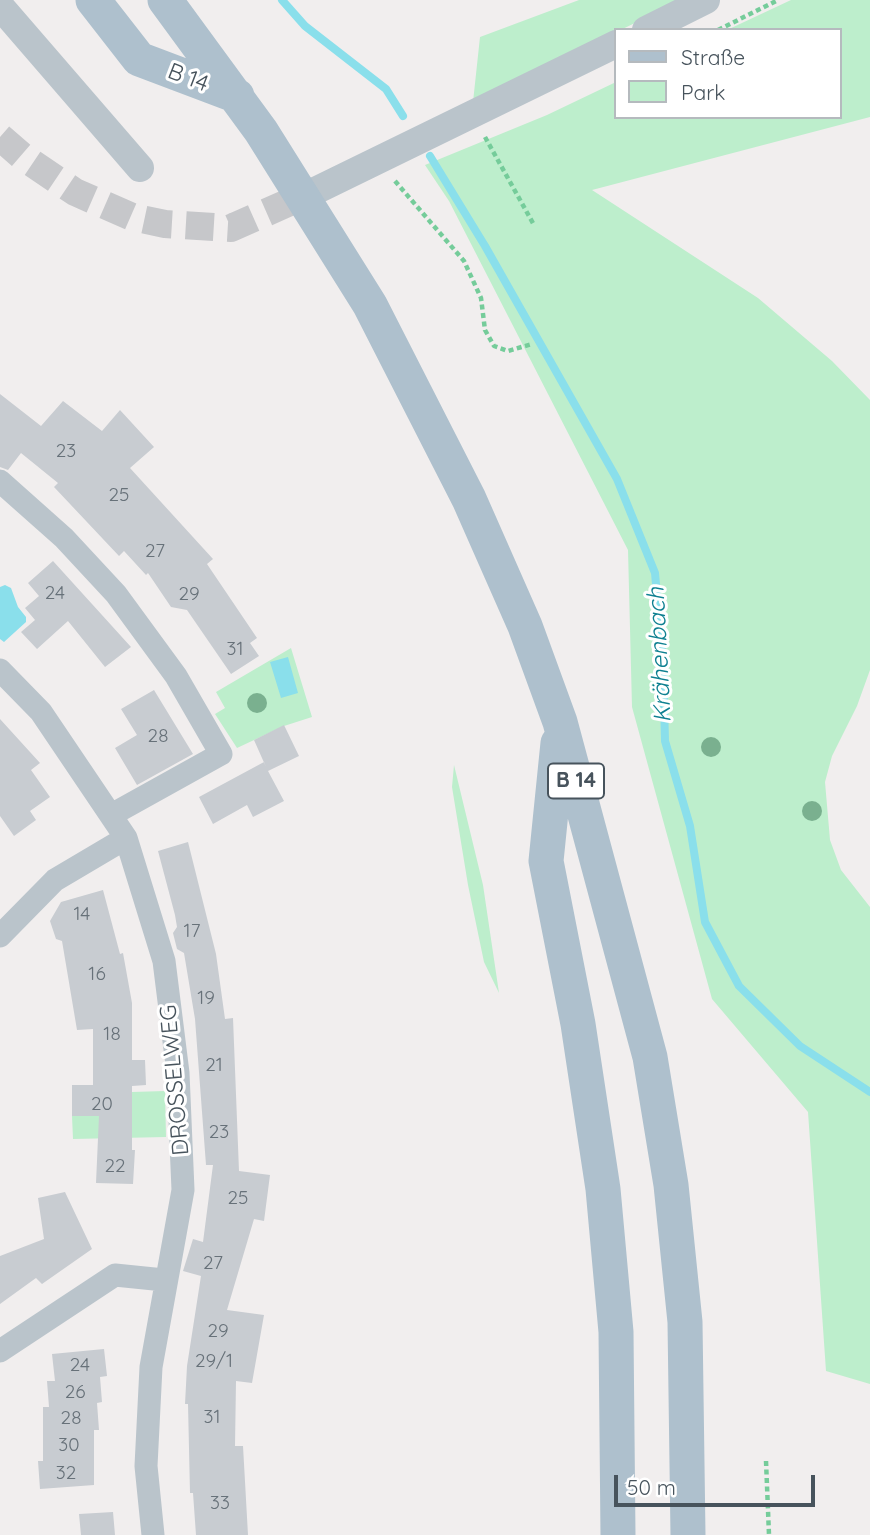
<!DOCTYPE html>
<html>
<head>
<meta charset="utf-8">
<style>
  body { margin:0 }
  #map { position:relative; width:870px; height:1535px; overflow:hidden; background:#f1eeee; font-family:Quicksand,sans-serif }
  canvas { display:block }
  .legend { position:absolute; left:614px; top:28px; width:228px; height:91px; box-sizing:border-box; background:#fff; border:2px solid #b5babe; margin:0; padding:9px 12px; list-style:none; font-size:21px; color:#47535c }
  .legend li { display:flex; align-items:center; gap:14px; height:35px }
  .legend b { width:35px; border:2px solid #b5babe }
  .scale { position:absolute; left:614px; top:1475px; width:201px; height:32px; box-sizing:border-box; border:4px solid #47535c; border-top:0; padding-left:9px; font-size:21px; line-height:24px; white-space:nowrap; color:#47535c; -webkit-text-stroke:5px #fff; paint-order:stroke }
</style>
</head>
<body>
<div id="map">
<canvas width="870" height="1535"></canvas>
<ul class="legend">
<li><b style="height:9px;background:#aec0cd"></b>Straße</li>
<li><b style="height:19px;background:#bdeecc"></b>Park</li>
</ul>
<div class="scale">50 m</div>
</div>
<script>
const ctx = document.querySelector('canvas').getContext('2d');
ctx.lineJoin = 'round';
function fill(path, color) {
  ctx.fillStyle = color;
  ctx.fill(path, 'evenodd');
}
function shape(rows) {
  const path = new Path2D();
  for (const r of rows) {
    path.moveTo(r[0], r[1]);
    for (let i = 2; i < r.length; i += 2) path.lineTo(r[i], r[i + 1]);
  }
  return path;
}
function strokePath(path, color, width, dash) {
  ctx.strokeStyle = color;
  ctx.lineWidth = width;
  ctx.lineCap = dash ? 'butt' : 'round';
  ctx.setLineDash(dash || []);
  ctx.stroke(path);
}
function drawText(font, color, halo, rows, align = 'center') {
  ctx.font = font + ' Quicksand,sans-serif';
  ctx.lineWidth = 6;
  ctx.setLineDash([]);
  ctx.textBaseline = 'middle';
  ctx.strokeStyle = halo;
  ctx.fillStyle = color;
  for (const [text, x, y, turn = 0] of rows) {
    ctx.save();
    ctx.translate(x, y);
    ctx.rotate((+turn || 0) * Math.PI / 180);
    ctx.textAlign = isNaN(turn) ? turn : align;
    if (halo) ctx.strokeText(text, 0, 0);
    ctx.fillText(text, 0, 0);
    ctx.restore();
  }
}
const green = shape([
  [579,0,682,0,473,102,480,37],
  [791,0,870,0,870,117,592,190,758,298,832,361,870,400,870,670,857,706,832,756,825,782,830,840,841,870,870,907,870,1384,826,1371,808,1112,712,999,632,707,628,550,449,201,425,165,547,115,616,82,616,117,840,117,840,30,727,30],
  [291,648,312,717,284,726,237,748,215,714,225,708,216,692],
  [454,765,483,885,499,993,484,962,468,885,452,787],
  [165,1091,166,1137,73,1139,72,1116,132,1092]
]);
const water = shape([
  [5,585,11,588,18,607,26,617,26,622,4,642,0,639,0,587],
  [288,657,298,693,281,698,270,662]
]);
const stream = shape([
  [282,0,305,26,386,89,403,116],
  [430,156,485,246,617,479,655,573,663,662,665,741,690,826,705,922,739,986,800,1046,870,1092]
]);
const building = shape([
  [0,394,41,426,63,401,102,431,120,410,154,447,130,468,213,559,207,564,257,638,250,643,259,656,231,674,187,610,171,607,148,573,146,575,124,551,119,556,54,487,58,483,21,453,8,470,0,467],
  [53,561,131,647,105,667,68,621,37,649,21,632,35,620,25,608,39,596,28,583],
  [154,690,193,754,137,785,115,748,137,735,121,709],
  [0,719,40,763,31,770,50,797,30,811,36,820,14,836,0,816],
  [284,725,299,756,268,771,284,801,253,817,247,805,213,824,199,797,264,762,266,767,254,740],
  [188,842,216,954,225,1019,233,1018,239,1171,270,1175,264,1221,254,1219,227,1310,264,1315,252,1383,236,1381,235,1446,243,1446,248,1535,196,1535,193,1493,190,1493,188,1404,185,1404,187,1366,201,1276,183,1271,193,1239,203,1242,213,1165,206,1165,195,1019,184,953,177,949,173,933,177,927,175,915,158,851],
  [103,890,120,954,123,953,132,1003,132,1060,145,1060,146,1085,132,1086,132,1150,135,1150,133,1184,96,1183,99,1116,72,1116,72,1085,93,1085,93,1029,77,1030,62,941,56,939,50,921,61,902],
  [65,1192,92,1249,42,1284,36,1278,0,1304,0,1256,44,1239,38,1198],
  [104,1349,107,1376,100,1377,102,1402,97,1403,99,1430,94,1430,94,1485,40,1489,38,1461,43,1461,43,1407,49,1407,47,1381,55,1381,52,1354],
  [113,1512,115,1535,81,1535,79,1514]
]);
const tertiaryTunnel = shape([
  [0,137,23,157,75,192,132,217,165,224,231,228,317,190]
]);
const path = shape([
  [718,30,778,0],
  [485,137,534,225],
  [395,181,464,261,481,298,485,330,494,346,508,351,532,344],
  [766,1461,769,1535]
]);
const minor = shape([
  [0,481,64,538,116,594,176,676,221,754,113,814],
  [0,670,41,712,126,838,164,961,178,1073,183,1190,151,1367,146,1466,153,1535],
  [0,936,55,880,126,838],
  [0,1351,115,1275,164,1280]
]);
const tertiary = shape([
  [0,6,140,168],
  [646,30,706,0],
  [317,190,616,44]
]);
const primary = shape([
  [93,0,139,59,237,96],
  [165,0,261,131,370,305,469,499,525,626,560,722,650,1057,671,1185,685,1322,688,1535],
  [558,743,546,861,578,1024,603,1189,616,1332,618,1535]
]);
const trees = [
  [257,703],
  [711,747],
  [812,811]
];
const numberNames = [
  ["23",66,451],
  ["25",119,495],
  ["27",155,551],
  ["24",55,593],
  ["29",189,594],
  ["31",235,649],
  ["28",158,736],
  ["14",82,914],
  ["17",192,931],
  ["16",97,974],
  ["19",206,998],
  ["18",112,1034],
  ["21",214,1065],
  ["20",102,1104],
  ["23",219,1132],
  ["22",115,1166],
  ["25",238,1198],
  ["27",213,1263],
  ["29",218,1331],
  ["29/1",214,1361],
  ["24",80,1365],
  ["26",75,1392],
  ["31",212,1417],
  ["28",71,1418],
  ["30",69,1445],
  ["32",66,1473],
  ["33",220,1503]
];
const shields = [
  [576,781,56]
];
const shieldNames = [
  ["B 14",576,781]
];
const streetNames = [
  ["B 14",188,78,21],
  ["DROSSELWEG",175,1080,-95]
];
const waterNames = [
  ["Krähenbach",660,655,-93]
];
fill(green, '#bdeecc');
fill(water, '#8adfeb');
strokePath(stream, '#8adfeb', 8);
fill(building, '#c8ccd1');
strokePath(tertiaryTunnel, '#c6c7ca', 28, [28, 14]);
strokePath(path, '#75cc9a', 4.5, [5, 3.5]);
strokePath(minor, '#bac4cb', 23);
strokePath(tertiary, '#bac4cb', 28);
strokePath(primary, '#aec0cd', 35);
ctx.fillStyle = '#7ab08f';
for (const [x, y] of trees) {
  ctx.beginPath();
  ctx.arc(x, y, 10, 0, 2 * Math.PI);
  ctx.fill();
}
drawText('19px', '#677179', null, numberNames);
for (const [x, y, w] of shields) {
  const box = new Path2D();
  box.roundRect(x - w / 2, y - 17.5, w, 35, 5);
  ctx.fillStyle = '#fff';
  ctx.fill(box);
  strokePath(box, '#47535c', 2);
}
drawText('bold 21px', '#47535c', null, shieldNames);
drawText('23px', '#47535c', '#fff', streetNames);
drawText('italic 24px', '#0e8091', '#fff', waterNames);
</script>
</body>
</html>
